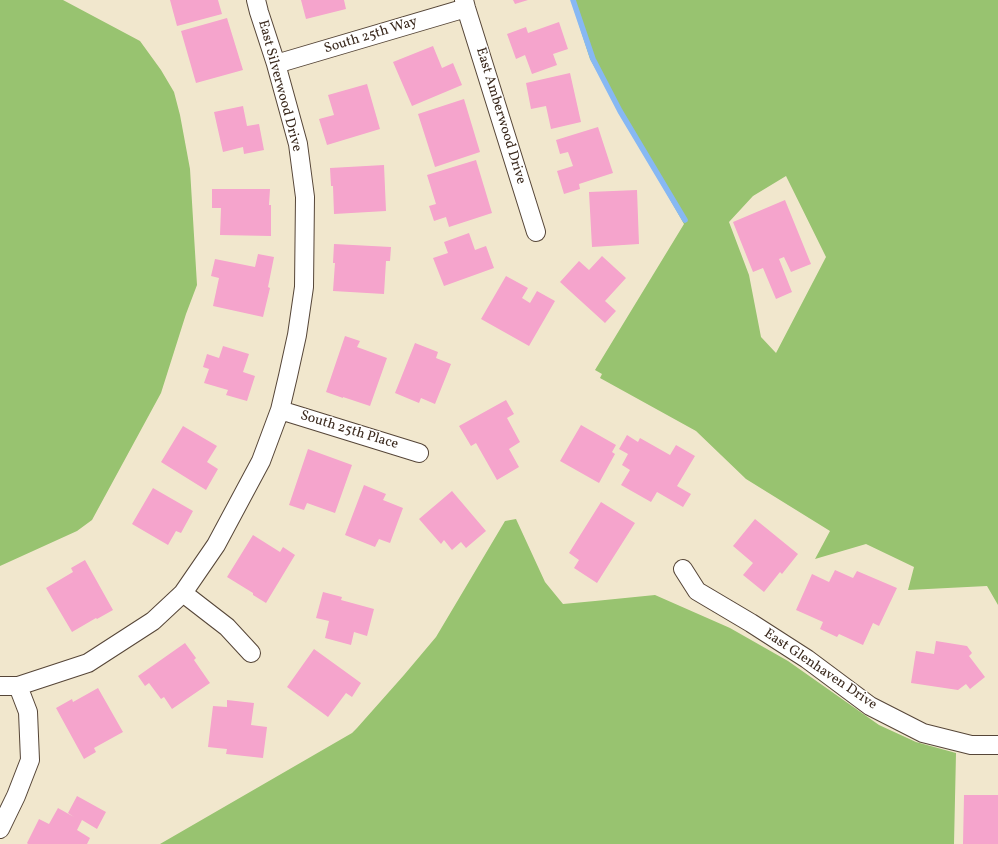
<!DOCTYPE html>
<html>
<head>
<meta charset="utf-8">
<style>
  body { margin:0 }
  canvas { display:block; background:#f1e7cd }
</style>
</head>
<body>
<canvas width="998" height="844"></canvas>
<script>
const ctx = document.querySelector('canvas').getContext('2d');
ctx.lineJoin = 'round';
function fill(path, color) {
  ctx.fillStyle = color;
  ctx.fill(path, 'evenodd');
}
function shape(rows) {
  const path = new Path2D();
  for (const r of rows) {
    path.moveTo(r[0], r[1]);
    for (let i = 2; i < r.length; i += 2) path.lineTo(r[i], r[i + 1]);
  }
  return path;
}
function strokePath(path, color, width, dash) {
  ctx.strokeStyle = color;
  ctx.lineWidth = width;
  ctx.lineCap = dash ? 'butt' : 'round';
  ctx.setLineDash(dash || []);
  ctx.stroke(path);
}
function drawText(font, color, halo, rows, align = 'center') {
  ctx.font = font + ' Vollkorn,serif';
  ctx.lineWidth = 3;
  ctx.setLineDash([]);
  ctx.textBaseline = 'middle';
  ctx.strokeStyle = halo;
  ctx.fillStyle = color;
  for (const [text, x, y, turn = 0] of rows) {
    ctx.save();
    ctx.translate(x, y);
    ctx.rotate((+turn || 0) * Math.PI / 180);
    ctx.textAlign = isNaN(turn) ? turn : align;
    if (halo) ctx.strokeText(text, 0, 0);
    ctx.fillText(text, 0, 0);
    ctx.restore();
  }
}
const green = shape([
  [0,0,63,0,140,41,161,70,174,92,180,115,190,169,197,285,186,314,161,393,92,520,77,531,0,566],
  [571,0,998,0,998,605,987,586,908,590,914,567,866,544,815,559,830,531,746,479,696,431,600,378,602,374,595,370,684,224,590,59],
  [786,176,826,257,776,353,761,337,749,275,729,222,753,196],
  [516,519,545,582,563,604,595,601,655,595,730,628,788,661,879,725,916,742,956,753,954,844,160,844,352,733,357,728,404,675,436,637,505,521]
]);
const stream = shape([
  [573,0,593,59,620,111,685,220]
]);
const building = shape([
  [170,0,218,0,222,14,177,26],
  [301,0,344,0,346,9,306,19],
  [513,0,528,0,515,4],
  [227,18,243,70,196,83,181,31],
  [559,22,568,49,553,54,557,65,532,74,525,55,516,59,507,34,526,27,528,33],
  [433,46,442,68,453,63,462,85,412,106,393,62],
  [570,73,581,122,551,129,546,106,531,109,526,83],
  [367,84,380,129,327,145,319,119,334,115,328,95],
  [464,99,480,152,435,167,418,114],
  [243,106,247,126,259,124,264,150,244,154,243,147,223,152,214,112],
  [598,127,613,173,579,184,580,189,564,194,557,171,573,166,568,152,560,154,556,140],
  [476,160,492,213,449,227,446,217,434,221,429,206,436,204,427,175],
  [384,165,386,211,334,214,333,186,331,186,330,168],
  [212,189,270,189,269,205,271,205,271,236,220,235,221,208,212,208],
  [637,190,639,244,592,247,589,192],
  [785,200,811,264,791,272,784,257,779,259,792,292,776,299,763,268,753,272,733,222],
  [469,233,475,250,486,246,494,268,444,286,433,258,448,253,444,242],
  [334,244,391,247,390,261,386,261,384,294,333,291,335,263,333,263],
  [258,254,274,257,268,287,270,288,263,317,213,306,219,278,211,276,215,259,255,267],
  [602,256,626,278,605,301,616,311,605,323,560,282,579,261,589,270],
  [506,276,528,288,522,298,530,303,537,291,555,301,529,346,481,319],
  [345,336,360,341,357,347,387,358,370,406,343,397,343,398,326,392],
  [415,343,438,352,436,358,451,364,435,404,421,398,419,403,395,393],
  [223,346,249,354,243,372,255,376,247,401,226,395,228,390,204,383,209,369,203,367,207,354,219,358],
  [506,400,514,414,507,418,520,442,509,449,519,467,497,480,476,443,471,446,459,426],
  [581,425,616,445,612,452,615,454,599,483,560,461],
  [183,426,217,446,207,462,218,469,206,490,161,462],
  [627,435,638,442,640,438,670,455,676,445,695,456,677,486,691,494,683,507,657,492,651,502,621,485,630,470,622,465,628,454,619,449],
  [308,449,352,465,335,513,307,503,304,510,289,505],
  [364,485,386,494,383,500,403,508,390,543,379,539,375,547,345,535],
  [153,488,193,511,181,533,176,531,168,545,132,524],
  [452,491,486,531,466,548,461,542,452,550,444,540,441,544,419,519],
  [601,502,635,523,597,583,574,568,579,560,569,553],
  [755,519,798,554,782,574,780,572,764,592,743,575,753,563,733,546],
  [253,535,280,552,283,547,295,555,266,603,253,595,253,593,227,577],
  [85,560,113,610,97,619,96,618,72,632,46,588,73,572,71,568],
  [835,570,853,578,857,571,897,588,879,626,873,623,863,645,839,634,837,637,820,629,823,622,796,610,812,574,829,582],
  [323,592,342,597,341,600,374,609,367,636,354,632,351,645,325,638,329,621,316,618],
  [936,641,967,646,972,653,969,656,985,677,970,689,966,684,958,690,911,683,916,651,934,654],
  [185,643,196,658,194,660,210,683,172,709,164,697,161,699,149,683,145,686,138,676],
  [314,649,361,683,352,697,346,693,328,717,287,687],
  [98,688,123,732,94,748,96,752,84,759,56,708,72,699,73,702],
  [227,700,254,703,251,725,267,727,263,758,226,754,227,749,208,747,213,706,227,707],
  [964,795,998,795,998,844,963,844],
  [77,796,106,812,97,829,82,820,77,830,90,838,87,844,28,844,27,843,39,819,49,824,58,808,74,817,68,813]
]);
const street = shape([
  [464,0,466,8,536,232],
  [276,64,466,8],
  [280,410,419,453],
  [683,569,697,591,751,623,807,659,870,706,923,733,971,745,998,745],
  [183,593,227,627,251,653],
  [0,686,18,686,88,663,153,621,183,593,216,545,261,461,280,410,288,376,297,335,304,287,305,197,298,144,276,64,259,12,256,0],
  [0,829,16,796,30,760,28,712,18,686]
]);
const streetNames = [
  ["South 25th Way",371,36,-17],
  ["East Silverwood Drive",279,86,75],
  ["East Amberwood Drive",500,116,73],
  ["South 25th Place",349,431,17],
  ["East Glenhaven Drive",820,670,34]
];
fill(green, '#98c370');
strokePath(stream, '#87b8f3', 5.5);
fill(building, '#f5a4cc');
strokePath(street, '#564638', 20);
strokePath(street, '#fff', 18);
drawText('14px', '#3b2a1e', '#fff', streetNames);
</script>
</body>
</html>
